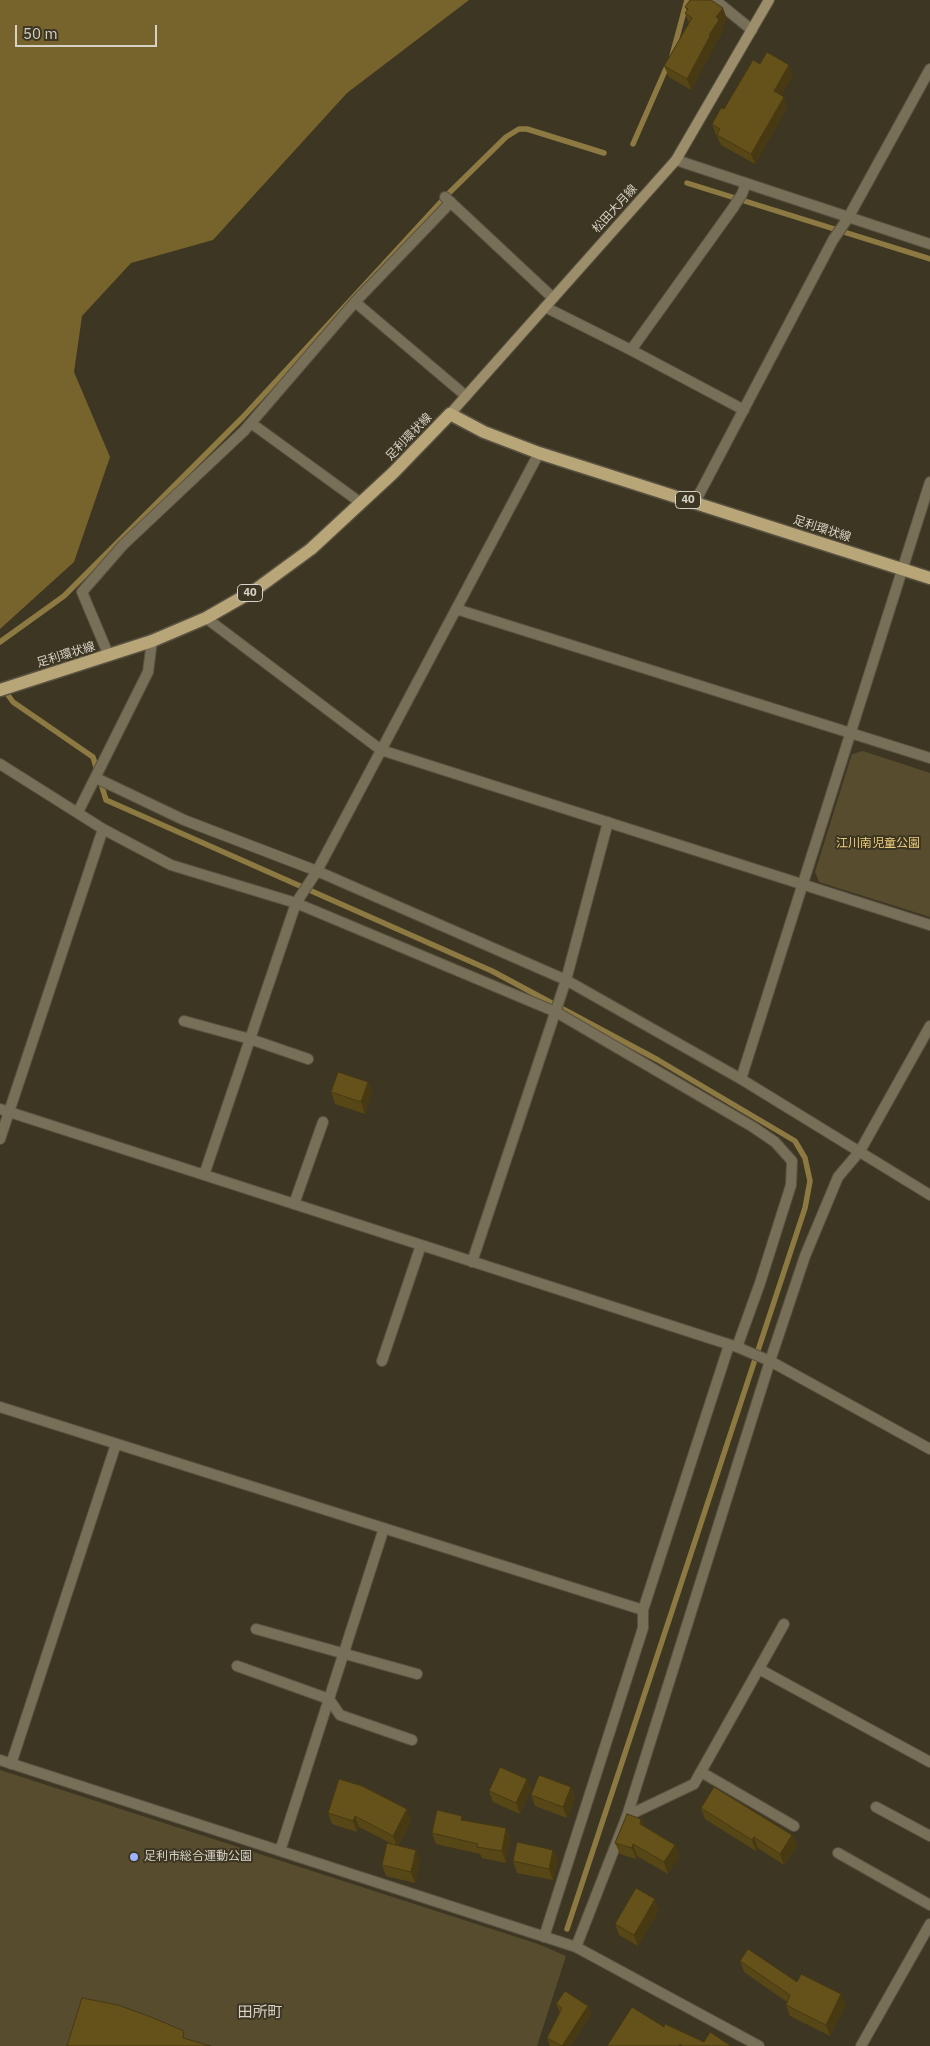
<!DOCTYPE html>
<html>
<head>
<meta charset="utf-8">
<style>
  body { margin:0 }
  #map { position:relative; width:930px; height:2046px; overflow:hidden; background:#3d3623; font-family:"IBM Plex Sans",sans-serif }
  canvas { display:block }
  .scale { position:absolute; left:15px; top:25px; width:142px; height:22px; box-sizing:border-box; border:2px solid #d7d2c7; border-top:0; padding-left:6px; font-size:15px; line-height:18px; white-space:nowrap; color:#d7d2c7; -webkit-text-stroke:4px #3d3623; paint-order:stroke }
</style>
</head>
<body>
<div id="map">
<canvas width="930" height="2046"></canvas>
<div class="scale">50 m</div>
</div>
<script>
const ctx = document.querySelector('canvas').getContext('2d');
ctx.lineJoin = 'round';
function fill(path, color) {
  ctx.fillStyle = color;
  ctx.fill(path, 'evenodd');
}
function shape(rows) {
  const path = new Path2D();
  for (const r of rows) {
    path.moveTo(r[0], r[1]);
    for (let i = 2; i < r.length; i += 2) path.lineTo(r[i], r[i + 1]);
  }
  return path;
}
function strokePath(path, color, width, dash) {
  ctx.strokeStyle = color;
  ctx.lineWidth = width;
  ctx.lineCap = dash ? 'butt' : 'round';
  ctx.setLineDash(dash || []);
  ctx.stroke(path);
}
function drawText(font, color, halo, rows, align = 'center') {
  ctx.font = font + ' "IBM Plex Sans","Noto Sans JP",sans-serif';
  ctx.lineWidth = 4;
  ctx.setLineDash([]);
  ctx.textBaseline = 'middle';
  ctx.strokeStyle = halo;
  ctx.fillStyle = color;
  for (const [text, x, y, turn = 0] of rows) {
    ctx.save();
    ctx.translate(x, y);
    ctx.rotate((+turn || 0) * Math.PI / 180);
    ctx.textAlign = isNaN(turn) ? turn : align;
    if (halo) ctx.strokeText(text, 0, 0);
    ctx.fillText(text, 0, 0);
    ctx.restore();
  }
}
const green = shape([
  [863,751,930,773,930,917,819,882,815,872,852,754],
  [0,1770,538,1944,566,1956,537,2046,0,2046]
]);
const forest = shape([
  [0,0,469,0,347,93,213,240,131,263,82,316,74,372,110,457,74,562,0,629]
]);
const stream = shape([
  [672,56,687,0],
  [633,144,668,64],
  [687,183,930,259],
  [0,642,64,596,243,417,449,193,506,137,519,129,527,129,604,153],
  [3,688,13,702,93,757,106,800,492,971,658,1060,795,1141,805,1158,810,1181,805,1208,567,1929]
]);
const minor = shape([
  [715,0,752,30],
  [676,160,930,244],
  [445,197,553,298],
  [355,302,451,202],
  [545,307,631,350,744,410],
  [631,350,733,208,742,194,746,183],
  [251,423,361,503],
  [695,502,833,240,848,218,930,69],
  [456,609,930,758],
  [206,618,381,750,930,925],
  [109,656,82,592,123,545,244,431,355,302,466,396],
  [0,764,103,829,171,865,296,903,556,1012,753,1127,775,1142,792,1161,791,1185,760,1283,737,1347],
  [96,778,184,820,317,871,566,980,741,1079,930,1195],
  [78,812,148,672,152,641],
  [184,1021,250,1039,308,1059],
  [741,1079,930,482],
  [0,1109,737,1347,770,1361,930,1449],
  [0,1139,103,829],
  [204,1175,296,903,317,871,539,453],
  [294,1204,323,1122],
  [472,1262,566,980,608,822],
  [382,1361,421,1245],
  [0,1407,643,1610],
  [256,1629,417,1674],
  [237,1666,329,1699,340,1715,412,1740],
  [759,1669,930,1762],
  [0,1760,576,1947,759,2046],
  [11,1764,116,1444],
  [701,1772,794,1826],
  [876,1807,930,1836],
  [627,1816,694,1784,784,1624],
  [280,1851,384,1528],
  [838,1853,930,1905],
  [544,1937,643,1628,643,1610,729,1345],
  [576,1947,627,1816,770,1361,805,1256,838,1177,860,1151,930,1026],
  [861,2046,930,1924]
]);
const secondary = shape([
  [450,414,676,160,769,0]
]);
const primary = shape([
  [0,690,152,641,206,618,255,590,311,549,393,473,450,414,484,432,539,453,930,578]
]);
const wall = shape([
  [685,7,727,19,722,26,723,31,714,45,714,47,691,90,669,77,664,66,689,23,685,13,687,11],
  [760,64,793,75,781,96,784,97,787,108,755,164,721,145,717,136,716,135,712,124],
  [368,1082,372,1093,365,1114,335,1104,331,1092],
  [527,1779,531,1790,520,1814,493,1802,489,1791],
  [571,1787,575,1798,567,1818,535,1806,531,1795],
  [701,1808,792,1835,797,1846,784,1865,758,1848,756,1851,705,1819],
  [407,1809,411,1820,398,1846,420,1861,415,1883,386,1876,382,1865,392,1844,359,1827,357,1832,332,1824,328,1813],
  [641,1819,644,1826,675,1845,679,1856,668,1874,637,1856,636,1859,620,1854,615,1843],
  [464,1820,506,1828,510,1839,506,1863,482,1858,480,1854,436,1844,432,1833],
  [553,1850,558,1861,553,1880,517,1873,513,1861],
  [659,1910,638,1946,619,1935,615,1924],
  [740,1961,797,1982,846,2005,830,2036,790,2016,786,2005,787,2002,744,1972],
  [556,2004,588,2006,591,2015,570,2046,550,2046,547,2038,560,2013]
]);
const shadedWall = shape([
  [723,8,727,19,722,26,723,31,714,45,714,47,691,90,687,79,709,35,716,17],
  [789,65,793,75,778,102,774,91],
  [784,97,787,108,755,164,751,154],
  [368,1082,372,1093,365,1114,361,1102],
  [527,1779,531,1790,520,1814,516,1803],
  [571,1787,575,1798,567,1818,563,1807],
  [407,1809,411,1820,397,1847,393,1836],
  [355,1816,359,1827,357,1832,353,1821],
  [641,1819,645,1830,640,1824],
  [506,1828,510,1839,506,1863,502,1851],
  [792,1835,797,1846,784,1865,780,1854],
  [754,1837,758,1848,756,1851,752,1840],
  [633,1844,637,1856,636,1859,632,1848],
  [675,1845,679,1856,668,1874,664,1862],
  [416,1850,420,1861,415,1883,411,1872],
  [553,1850,558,1861,553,1880,549,1869],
  [655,1899,659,1910,638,1946,634,1935],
  [841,1994,846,2005,830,2036,826,2025],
  [588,2006,591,2015,570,2046,562,2046]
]);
const building = shape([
  [690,0,711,0,723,8,716,17,719,20,709,35,710,36,687,79,664,66,692,18,685,13,688,9,685,7,690,0],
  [767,52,789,65,774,91,784,97,751,154,717,135,720,129,712,124,721,108,724,109,753,60,760,64,767,52],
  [338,1072,368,1082,361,1102,331,1092,338,1072],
  [500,1767,527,1779,516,1803,489,1791,500,1767],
  [539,1775,571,1787,563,1807,531,1795,539,1775],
  [339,1779,362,1786,407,1809,393,1836,355,1816,353,1821,328,1813,339,1779],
  [714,1787,792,1835,780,1854,754,1837,752,1840,701,1808,714,1787],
  [437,1810,462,1816,461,1820,506,1828,502,1851,477,1847,478,1844,432,1833,437,1810],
  [627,1814,641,1819,640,1824,675,1845,664,1862,633,1844,632,1848,615,1843,627,1814],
  [517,1842,553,1850,549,1869,513,1861,517,1842],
  [387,1843,416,1850,411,1872,382,1865,387,1843],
  [636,1888,655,1899,634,1935,615,1924,636,1888],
  [748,1949,797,1982,801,1974,841,1994,826,2025,786,2005,790,1995,740,1961,748,1949],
  [565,1991,588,2006,562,2046,547,2038,562,2008,556,2004,565,1991],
  [82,1998,118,2005,151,2017,184,2031,183,2038,211,2046,67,2046,82,1998],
  [632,2007,664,2027,665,2024,704,2042,710,2032,731,2046,682,2046,680,2044,679,2046,607,2046,632,2007]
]);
const markers = [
  [134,1857,5,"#9cb4fd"]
];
const shields = [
  [688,500,25],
  [250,593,25]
];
const shieldNames = [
  ["40",688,500],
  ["40",250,593]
];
const streetNames = [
  ["松田大月線",615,209,-48],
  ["足利環状線",409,437,-46],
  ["足利環状線",822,529,18],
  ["足利環状線",66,655,-17]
];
const parkNames = [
  ["江川南児童公園",878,844]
];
const poiNames = [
  ["足利市総合運動公園",144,1857]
];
const quarterNames = [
  ["田所町",260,2013]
];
fill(green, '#584c2f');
fill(forest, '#77632c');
strokePath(stream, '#8d7942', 5.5);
strokePath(minor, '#595241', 12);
strokePath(secondary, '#595241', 12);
strokePath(primary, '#595241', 15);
strokePath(minor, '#786f59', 10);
strokePath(secondary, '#9c8e6b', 10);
strokePath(primary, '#b8a678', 12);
fill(wall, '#574716');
fill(shadedWall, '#473912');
fill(building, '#65521a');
strokePath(building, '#473912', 1);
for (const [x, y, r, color] of markers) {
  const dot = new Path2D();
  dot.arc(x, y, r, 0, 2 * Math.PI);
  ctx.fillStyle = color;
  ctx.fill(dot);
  strokePath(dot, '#3d3623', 2);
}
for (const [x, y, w] of shields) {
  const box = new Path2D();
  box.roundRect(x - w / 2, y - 8.5, w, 17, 4);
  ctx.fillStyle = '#3d3623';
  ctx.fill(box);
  strokePath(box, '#d7d2c7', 1);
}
drawText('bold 11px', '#d7d2c7', null, shieldNames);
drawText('12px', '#d7d2c7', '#3d3623', streetNames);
drawText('12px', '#ebcc7a', '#3d3623', parkNames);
drawText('12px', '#d7d2c7', '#3d3623', poiNames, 'left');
drawText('15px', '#d7d2c7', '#3d3623', quarterNames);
</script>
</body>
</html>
